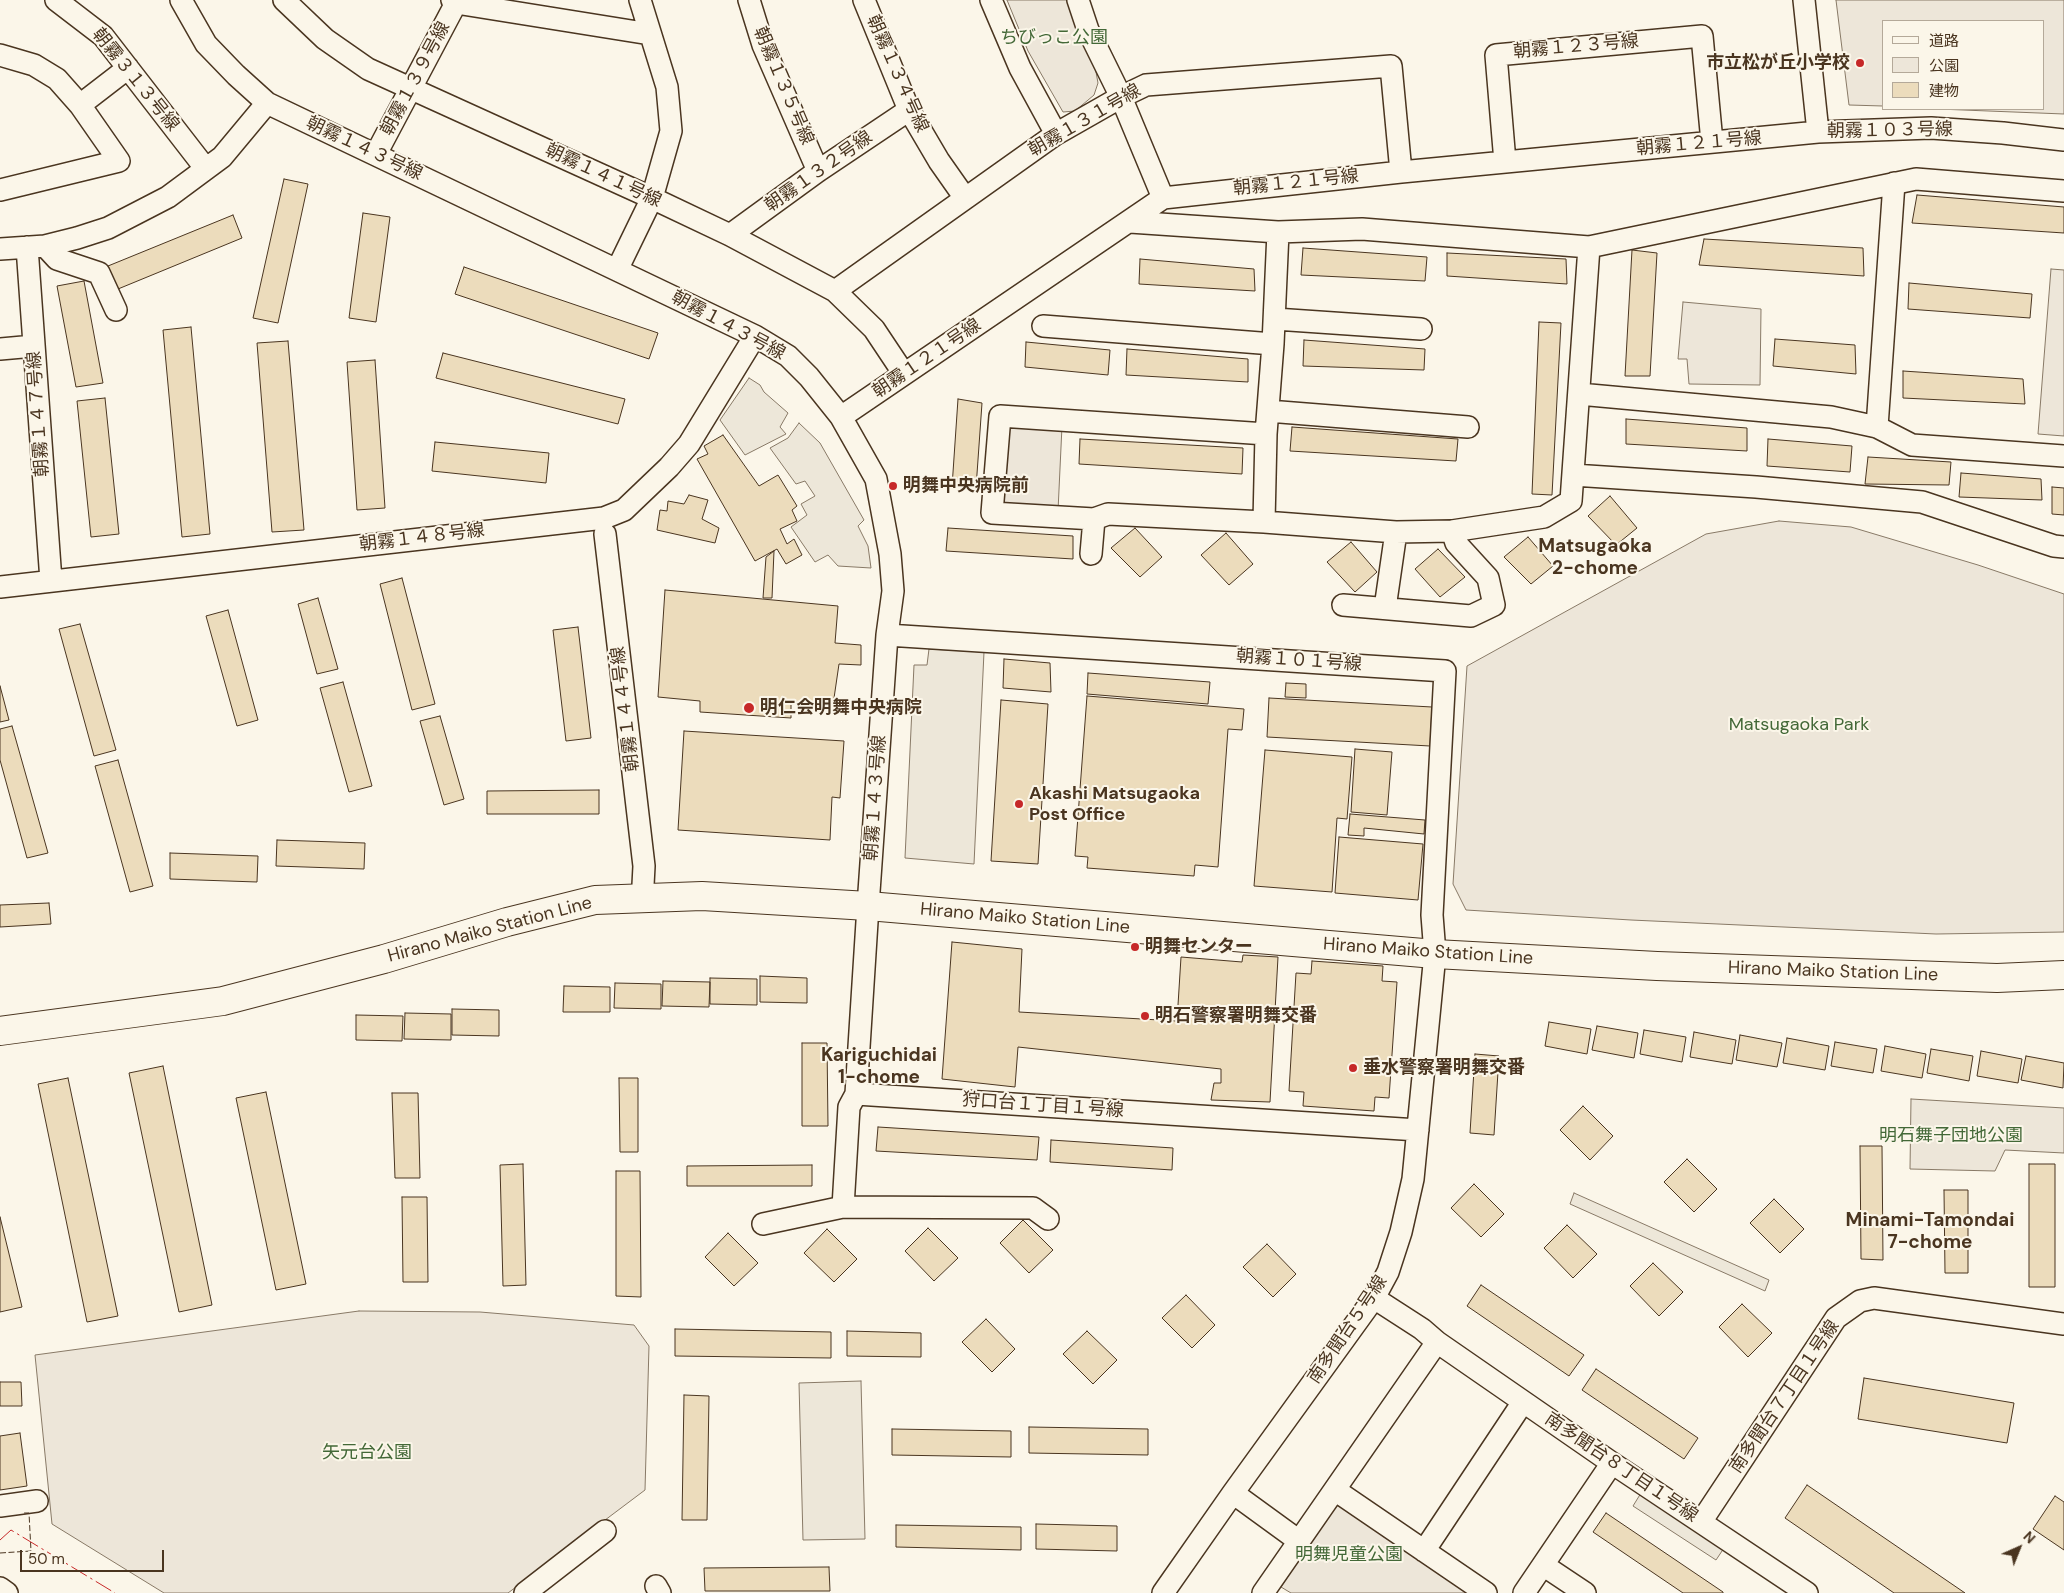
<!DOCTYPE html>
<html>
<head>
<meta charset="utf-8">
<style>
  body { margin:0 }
  #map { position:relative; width:2064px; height:1593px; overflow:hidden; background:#fbf6e9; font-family:"DM Sans","Noto Sans JP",sans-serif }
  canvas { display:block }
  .legend { position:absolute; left:1882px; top:20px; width:162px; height:90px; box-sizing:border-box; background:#fbf6e9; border:1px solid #b4a999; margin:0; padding:6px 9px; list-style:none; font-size:15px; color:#4a3520 }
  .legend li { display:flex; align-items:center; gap:10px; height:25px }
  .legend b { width:25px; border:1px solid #b4a999 }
  .north { position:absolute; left:1994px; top:1523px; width:50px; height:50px; -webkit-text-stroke:4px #fbf6e9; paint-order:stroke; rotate:44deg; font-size:14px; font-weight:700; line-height:20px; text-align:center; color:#4a3520 }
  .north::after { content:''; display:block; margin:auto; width:18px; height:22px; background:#4a3520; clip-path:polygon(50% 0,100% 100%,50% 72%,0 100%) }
  .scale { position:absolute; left:20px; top:1550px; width:144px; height:22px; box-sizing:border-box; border:2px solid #4a3520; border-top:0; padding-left:6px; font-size:15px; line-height:18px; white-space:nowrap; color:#4a3520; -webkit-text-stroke:4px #fbf6e9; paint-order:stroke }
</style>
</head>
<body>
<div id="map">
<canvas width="2064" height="1593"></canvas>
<ul class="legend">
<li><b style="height:6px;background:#fbf6e9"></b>道路</li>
<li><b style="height:14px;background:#ede6d9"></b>公園</li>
<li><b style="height:14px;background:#ecdcbc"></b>建物</li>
</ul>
<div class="north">N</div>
<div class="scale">50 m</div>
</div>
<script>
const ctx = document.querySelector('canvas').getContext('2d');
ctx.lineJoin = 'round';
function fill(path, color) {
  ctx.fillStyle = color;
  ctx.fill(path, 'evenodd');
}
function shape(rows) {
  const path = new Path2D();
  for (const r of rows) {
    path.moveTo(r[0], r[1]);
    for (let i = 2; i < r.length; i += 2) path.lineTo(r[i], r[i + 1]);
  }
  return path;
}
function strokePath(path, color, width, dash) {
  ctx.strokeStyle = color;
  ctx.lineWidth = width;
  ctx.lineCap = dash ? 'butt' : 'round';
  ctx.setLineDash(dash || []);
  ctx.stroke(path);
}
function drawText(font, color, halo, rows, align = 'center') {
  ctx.font = font + ' "DM Sans","Noto Sans JP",sans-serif';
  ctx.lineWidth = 4;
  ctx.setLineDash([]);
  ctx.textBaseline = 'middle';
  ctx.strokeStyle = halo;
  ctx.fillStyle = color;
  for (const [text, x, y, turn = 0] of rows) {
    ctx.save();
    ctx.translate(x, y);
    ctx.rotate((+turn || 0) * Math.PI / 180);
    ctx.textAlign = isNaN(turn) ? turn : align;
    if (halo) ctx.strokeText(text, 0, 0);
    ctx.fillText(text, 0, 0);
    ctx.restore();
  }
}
const green = shape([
  [1007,0,1069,0,1094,61,1098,83,1094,95,1075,111,1063,112,1028,51,1007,0],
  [1836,0,2064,0,2064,114,1938,109,2043,109,2043,21,1883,21,1883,106,1849,105,1836,0],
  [2051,269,2064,270,2064,436,2038,434,2051,269],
  [1683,302,1761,309,1760,385,1689,384,1687,359,1678,359,1683,302],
  [1006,423,1062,426,1058,511,1004,507,1006,423],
  [1779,521,1851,527,1978,565,2064,594,2064,932,1936,934,1631,920,1466,910,1453,884,1467,666,1706,534,1779,521],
  [1911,1099,2064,1108,2064,1153,2005,1150,1995,1171,1910,1169,1911,1099],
  [359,1311,480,1312,634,1325,649,1346,645,1490,508,1593,164,1593,52,1524,35,1355,359,1311],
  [1337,1501,1471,1593,1291,1593,1281,1587,1337,1501]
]);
const parking = shape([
  [749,378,760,385,764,392,788,413,780,427,786,434,745,455,720,420,749,378],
  [799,423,820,443,864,520,858,526,868,546,871,568,838,566,828,555,815,562,791,527,807,515,801,504,815,496,805,481,796,484,770,448,788,438,799,423],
  [929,649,984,652,974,864,905,858,914,665,927,665,929,649],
  [1574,1193,1769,1280,1765,1291,1570,1204,1574,1193],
  [861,1381,865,1539,803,1540,799,1383,861,1381],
  [1641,1493,1724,1548,1716,1560,1633,1506,1641,1493]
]);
const building = shape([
  [284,179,308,184,278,323,253,318,284,179],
  [1917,195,2064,207,2064,233,1912,223,1917,195],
  [363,213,390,217,376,322,349,318,363,213],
  [233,215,242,238,118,289,108,266,233,215],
  [1704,239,1863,248,1864,276,1699,265,1704,239],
  [1303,248,1427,257,1425,281,1301,275,1303,248],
  [1632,250,1657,253,1650,376,1625,376,1632,250],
  [1447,253,1566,259,1567,284,1447,276,1447,253],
  [1140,259,1254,269,1255,291,1139,284,1140,259],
  [464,267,658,333,649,359,455,294,464,267],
  [84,281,103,383,76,387,57,286,84,281],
  [1909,283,2032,294,2030,318,1908,309,1909,283],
  [1539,322,1561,323,1552,495,1532,494,1539,322],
  [191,327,210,534,182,537,163,330,191,327],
  [1775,339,1855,345,1856,374,1773,366,1775,339],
  [1304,340,1425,349,1424,370,1303,366,1304,340],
  [288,341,304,530,272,532,257,343,288,341],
  [1026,342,1110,350,1108,375,1025,367,1026,342],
  [1127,349,1248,359,1248,382,1126,375,1127,349],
  [443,353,625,399,618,424,436,378,443,353],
  [375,360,385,508,357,510,347,362,375,360],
  [1903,371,2023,379,2025,404,1903,398,1903,371],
  [105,398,119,534,91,537,77,401,105,398],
  [958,399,982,403,976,488,952,487,958,399],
  [1626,419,1747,428,1747,451,1626,444,1626,419],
  [1292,427,1458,439,1456,461,1290,451,1292,427],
  [723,435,759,486,778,475,797,506,792,510,797,521,780,529,787,544,794,539,802,555,786,564,777,549,755,561,697,459,708,454,704,446,723,435],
  [1080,439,1243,448,1242,474,1079,464,1080,439],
  [1768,439,1852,446,1850,472,1767,466,1768,439],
  [435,442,549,453,546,483,432,471,435,442],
  [1868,457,1951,462,1949,485,1865,484,1868,457],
  [1961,473,2041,479,2042,500,1959,497,1961,473],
  [2052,487,2064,488,2064,515,2052,514,2052,487],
  [689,495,708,500,702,519,719,528,715,543,657,530,660,510,667,511,668,501,684,504,689,495],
  [1610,496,1637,528,1616,545,1588,516,1610,496],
  [948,528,1073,536,1073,559,946,551,948,528],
  [1135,528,1162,557,1140,577,1111,548,1135,528],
  [1226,533,1253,564,1229,585,1201,555,1226,533],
  [1528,537,1553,566,1531,584,1504,557,1528,537],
  [1351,542,1377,572,1355,592,1327,562,1351,542],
  [1438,549,1465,577,1440,597,1415,569,1438,549],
  [774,551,772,598,763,598,766,557,774,551],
  [402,578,435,704,412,710,380,584,402,578],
  [665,590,838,606,835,643,861,645,861,665,839,664,833,705,791,702,791,718,700,712,700,701,658,697,665,590],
  [318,598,338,669,317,674,298,604,318,598],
  [228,610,258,720,237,726,206,616,228,610],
  [80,624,116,750,94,756,59,629,80,624],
  [578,627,591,738,566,741,553,630,578,627],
  [1004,659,1050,663,1051,692,1003,688,1004,659],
  [1088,673,1210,682,1208,704,1087,694,1088,673],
  [343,682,372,786,349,792,320,688,343,682],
  [1286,683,1306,684,1306,698,1285,697,1286,683],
  [0,686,9,720,0,722,0,686],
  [1087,696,1244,709,1242,730,1228,729,1218,867,1195,865,1194,876,1087,868,1088,857,1075,856,1087,696],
  [1269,698,1432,707,1430,746,1267,737,1269,698],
  [1001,700,1048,704,1038,864,991,861,1001,700],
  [440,716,464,799,444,805,420,721,440,716],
  [12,726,48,853,27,858,0,760,0,729,12,726],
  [684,731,844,741,840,798,832,797,830,840,678,830,684,731],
  [1355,749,1392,752,1387,815,1351,812,1355,749],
  [1265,750,1352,757,1347,819,1337,818,1332,892,1254,886,1265,750],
  [118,760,153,886,130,892,95,766,118,760],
  [599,790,599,814,487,814,487,791,599,790],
  [1350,814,1425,820,1424,834,1364,828,1364,836,1348,835,1350,814],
  [1339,837,1423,844,1418,900,1335,893,1339,837],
  [277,840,365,843,364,869,276,866,277,840],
  [170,853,258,856,257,882,170,879,170,853],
  [49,903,51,924,0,927,0,905,49,903],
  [952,942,1022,949,1019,1012,1177,1021,1181,957,1242,962,1243,955,1278,957,1270,1102,1211,1100,1214,1083,1221,1083,1221,1069,1018,1047,1015,1087,942,1079,952,942],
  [1312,961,1383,966,1382,981,1397,982,1389,1098,1375,1097,1374,1111,1303,1106,1304,1092,1289,1091,1296,973,1311,974,1312,961],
  [760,976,807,978,807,1003,760,1002,760,976],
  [710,978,757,979,757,1005,710,1004,710,978],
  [663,981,710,982,709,1007,662,1006,663,981],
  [615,983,661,984,661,1009,614,1008,615,983],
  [564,986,610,987,610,1012,563,1012,564,986],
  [452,1009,499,1010,499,1036,452,1035,452,1009],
  [405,1013,451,1014,451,1040,404,1039,405,1013],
  [356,1015,403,1016,402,1041,356,1040,356,1015],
  [1549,1022,1591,1029,1587,1054,1545,1046,1549,1022],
  [1597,1026,1638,1033,1634,1058,1592,1050,1597,1026],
  [1644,1030,1686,1037,1682,1062,1640,1054,1644,1030],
  [1694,1032,1736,1040,1732,1064,1690,1057,1694,1032],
  [1740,1035,1782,1043,1777,1067,1736,1060,1740,1035],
  [1787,1038,1829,1046,1825,1070,1783,1063,1787,1038],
  [1835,1042,1877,1049,1873,1073,1831,1066,1835,1042],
  [802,1043,827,1043,828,1126,802,1126,802,1043],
  [1885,1046,1926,1054,1922,1078,1881,1071,1885,1046],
  [1931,1049,1973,1056,1969,1081,1927,1073,1931,1049],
  [1981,1051,2022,1059,2018,1083,1977,1076,1981,1051],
  [1475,1054,1499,1056,1494,1135,1470,1133,1475,1054],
  [2026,1056,2064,1063,2063,1088,2021,1080,2026,1056],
  [163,1066,212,1305,179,1312,129,1073,163,1066],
  [68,1078,118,1316,87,1322,38,1084,68,1078],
  [619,1078,638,1078,638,1152,620,1152,619,1078],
  [266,1092,306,1284,276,1290,236,1098,266,1092],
  [392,1093,418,1093,420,1178,395,1178,392,1093],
  [1583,1106,1613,1136,1590,1160,1560,1130,1583,1106],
  [878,1127,1039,1137,1037,1160,876,1151,878,1127],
  [1051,1140,1173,1148,1172,1170,1050,1162,1051,1140],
  [1860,1146,1882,1146,1883,1260,1861,1259,1860,1146],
  [1687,1159,1717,1189,1694,1212,1664,1182,1687,1159],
  [523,1164,526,1285,503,1286,500,1165,523,1164],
  [2029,1164,2055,1164,2055,1287,2029,1287,2029,1164],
  [812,1165,812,1186,687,1186,687,1166,812,1165],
  [616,1171,640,1171,641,1297,616,1296,616,1171],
  [1474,1184,1504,1214,1481,1237,1451,1208,1474,1184],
  [1944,1190,1968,1190,1968,1273,1945,1273,1944,1190],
  [402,1197,427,1197,428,1282,403,1282,402,1197],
  [1774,1199,1804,1229,1780,1253,1750,1223,1774,1199],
  [0,1217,22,1307,0,1312,0,1217],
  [1023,1220,1053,1250,1029,1273,1000,1243,1023,1220],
  [1567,1225,1597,1254,1573,1278,1544,1248,1567,1225],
  [928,1228,958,1258,934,1281,905,1251,928,1228],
  [827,1229,857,1259,834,1282,804,1253,827,1229],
  [728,1233,758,1263,734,1286,705,1257,728,1233],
  [1267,1244,1296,1274,1273,1297,1243,1267,1267,1244],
  [1653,1263,1683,1292,1659,1316,1630,1286,1653,1263],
  [1481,1285,1584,1355,1569,1376,1467,1306,1481,1285],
  [1186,1295,1215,1325,1192,1348,1162,1318,1186,1295],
  [1742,1304,1772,1333,1748,1357,1719,1327,1742,1304],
  [986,1319,1015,1349,992,1372,962,1342,986,1319],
  [675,1329,831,1332,831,1358,675,1356,675,1329],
  [847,1331,921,1333,921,1357,847,1356,847,1331],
  [1087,1331,1117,1360,1093,1384,1063,1354,1087,1331],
  [1596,1369,1698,1438,1684,1459,1582,1390,1596,1369],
  [1864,1378,2014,1403,2007,1443,1858,1419,1864,1378],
  [0,1382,21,1382,22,1406,0,1406,0,1382],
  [684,1395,709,1396,707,1520,682,1520,684,1395],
  [1029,1427,1148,1429,1148,1455,1029,1453,1029,1427],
  [892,1429,1011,1431,1011,1457,892,1455,892,1429],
  [20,1433,27,1486,0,1490,0,1436,20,1433],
  [1807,1485,1965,1593,1894,1593,1785,1518,1807,1485],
  [2055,1496,2064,1502,2064,1550,2033,1529,2055,1496],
  [1606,1513,1723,1592,1723,1593,1683,1593,1593,1532,1606,1513],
  [1036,1524,1117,1526,1117,1551,1036,1549,1036,1524],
  [896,1525,1021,1527,1021,1550,896,1547,896,1525],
  [829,1567,830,1591,705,1591,704,1568,829,1567]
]);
const minor = shape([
  [56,0,103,36,206,169],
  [181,0,206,44,236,75,267,103,755,336,788,356,809,377,841,417,876,479,890,554,893,591,887,635,868,906,856,1094,1418,1130],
  [284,0,325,39,368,69,652,198,730,235,835,291,874,329,904,374],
  [452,0,456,3,650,34],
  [749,0,763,45,818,171],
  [864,0,909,110,939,161,965,198],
  [991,0,1020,68,1056,134],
  [1078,0,1088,30,1121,97,1163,198],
  [1804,0,1818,132,1931,128,2003,133,2064,140],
  [0,55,34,65,57,79,80,105,119,161,0,190],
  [80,105,128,68],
  [376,154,456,3],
  [1505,162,1496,55,1702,36,1712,142],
  [1130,222,1278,232,1362,229,1589,247,1916,179,2064,191],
  [730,235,818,171,909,110],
  [45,246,57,259,99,273,116,310],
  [27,247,51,581],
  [0,249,45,246,77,238,108,228,168,197,222,157,267,103],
  [617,270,652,198,671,131,667,87,640,0],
  [835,291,1056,134,1121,97,1146,85,1391,66,1401,172],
  [1275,319,1421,329],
  [1043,326,1273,344],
  [0,349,34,346],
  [1579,394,1831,417,1877,427,1912,445,2064,456],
  [1268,411,1468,427],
  [841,417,1163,198,1401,172,1818,132],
  [1877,427,1894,183],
  [1266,434,1000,416,992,513,1094,519,1108,514,1264,522,1396,532,1452,531,1544,517,1571,501,1589,247],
  [1573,475,1756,487,1922,502,2054,546,2064,547],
  [1264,522,1266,434,1273,344,1278,232],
  [605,534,644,866,643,885],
  [1091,554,1094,519],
  [0,587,604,518,624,510,669,467,689,444,755,336],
  [1343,605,1471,616,1494,605,1488,578,1456,543,1452,531],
  [1385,608,1396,532],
  [887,635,1445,671,1432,915,1435,954,1413,1179,1401,1232,1388,1272,1374,1298,1233,1493,1163,1593],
  [843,1207,849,1107,856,1094],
  [763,1224,843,1207,1033,1208,1048,1219],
  [1374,1298,1422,1329,1437,1342,1612,1463,1807,1593],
  [1335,1490,1486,1593],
  [1233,1493,1299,1541],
  [0,1506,37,1501],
  [1701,1522,1836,1318,1860,1301,1874,1298,2064,1324],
  [1424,1551,1523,1402],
  [1543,1565,1585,1593],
  [656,1586,660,1593],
  [0,1588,7,1593],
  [525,1593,605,1531],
  [1263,1593,1437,1342],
  [1524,1593,1612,1463]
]);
const major = shape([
  [0,1031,223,1001,384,959,507,922,595,900,702,896,868,906,1435,954,1657,966,1997,978,2064,975]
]);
const fence = shape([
  [0,1553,31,1551,29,1513,23,1513]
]);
const power = shape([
  [0,1540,11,1530,115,1593]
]);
const markers = [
  [1860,63,5,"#c62828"],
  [893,486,5,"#c62828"],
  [749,708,6,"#c62828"],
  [1019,804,5,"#c62828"],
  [1135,947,5,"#c62828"],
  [1145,1016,5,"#c62828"],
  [1353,1068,5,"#c62828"]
];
const parkNames = [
  ["ちびっこ公園",1054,38],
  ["Matsugaoka Park",1799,725],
  ["明石舞子団地公園",1951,1136],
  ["矢元台公園",367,1453],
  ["明舞児童公園",1349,1555]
];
const streetNames = [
  ["朝霧１２３号線",1576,47,-5],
  ["朝霧１３４号線",897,74,66],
  ["朝霧１３９号線",416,79,-62],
  ["朝霧３１３号線",135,80,51],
  ["朝霧１３５号線",783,86,67],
  ["朝霧１３１号線",1085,121,-30],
  ["朝霧１０３号線",1890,131,-1],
  ["朝霧１２１号線",1699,144,-5],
  ["朝霧１４３号線",364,149,25],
  ["朝霧１３２号線",819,172,-35],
  ["朝霧１４１号線",603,176,25],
  ["朝霧１２１号線",1296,183,-6],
  ["朝霧１４３号線",728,326,28],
  ["朝霧１２１号線",927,359,-34],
  ["朝霧１４７号線",39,414,-94],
  ["朝霧１４８号線",422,538,-7],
  ["朝霧１０１号線",1299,661,4],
  ["朝霧１４４号線",626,709,-97],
  ["朝霧１４３号線",876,798,-86],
  ["Hirano Maiko Station Line",1025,919,5],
  ["Hirano Maiko Station Line",490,930,-15],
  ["Hirano Maiko Station Line",1428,952,4],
  ["Hirano Maiko Station Line",1833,972,2],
  ["狩口台１丁目１号線",1043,1106,4],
  ["南多聞台５号線",1348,1330,-56],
  ["南多聞台７丁目１号線",1785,1397,-56],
  ["南多聞台８丁目１号線",1621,1468,34]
];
const poiNames = [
  ["市立松が丘小学校",1850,63,"right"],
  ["明舞中央病院前",903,486],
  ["明仁会明舞中央病院",760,708],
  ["Akashi Matsugaoka",1029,794],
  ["Post Office",1029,815],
  ["明舞センター",1145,947],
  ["明石警察署明舞交番",1155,1016],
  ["垂水警察署明舞交番",1363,1068]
];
const neighbourhoodNames = [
  ["Matsugaoka",1595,547],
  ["2-chome",1595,569],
  ["Kariguchidai",879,1056],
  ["1-chome",879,1078],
  ["Minami-Tamondai",1930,1221],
  ["7-chome",1930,1243]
];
fill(green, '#ede6d9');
strokePath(green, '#887966', 1);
fill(parking, '#ede7d9');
strokePath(parking, '#887966', 1);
fill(building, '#ecdcbc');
strokePath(building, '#4a3520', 1);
strokePath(minor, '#4a3520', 24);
strokePath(major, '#4a3520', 30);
strokePath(minor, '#fbf6e9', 21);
strokePath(major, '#fbf6e9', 28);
strokePath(fence, '#4a3520', 1, [6, 2.5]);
strokePath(power, '#c62828', 1, [18, 4, 2.5, 4]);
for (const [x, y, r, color] of markers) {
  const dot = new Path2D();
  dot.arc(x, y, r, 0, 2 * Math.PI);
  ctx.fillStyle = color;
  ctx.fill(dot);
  strokePath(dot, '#fbf6e9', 2);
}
drawText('18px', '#436837', '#fbf6e9', parkNames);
drawText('18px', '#4a3520', '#fbf6e9', streetNames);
drawText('bold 18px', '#4a3520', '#fbf6e9', poiNames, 'left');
drawText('bold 19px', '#4a3520', '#fbf6e9', neighbourhoodNames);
</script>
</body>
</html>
